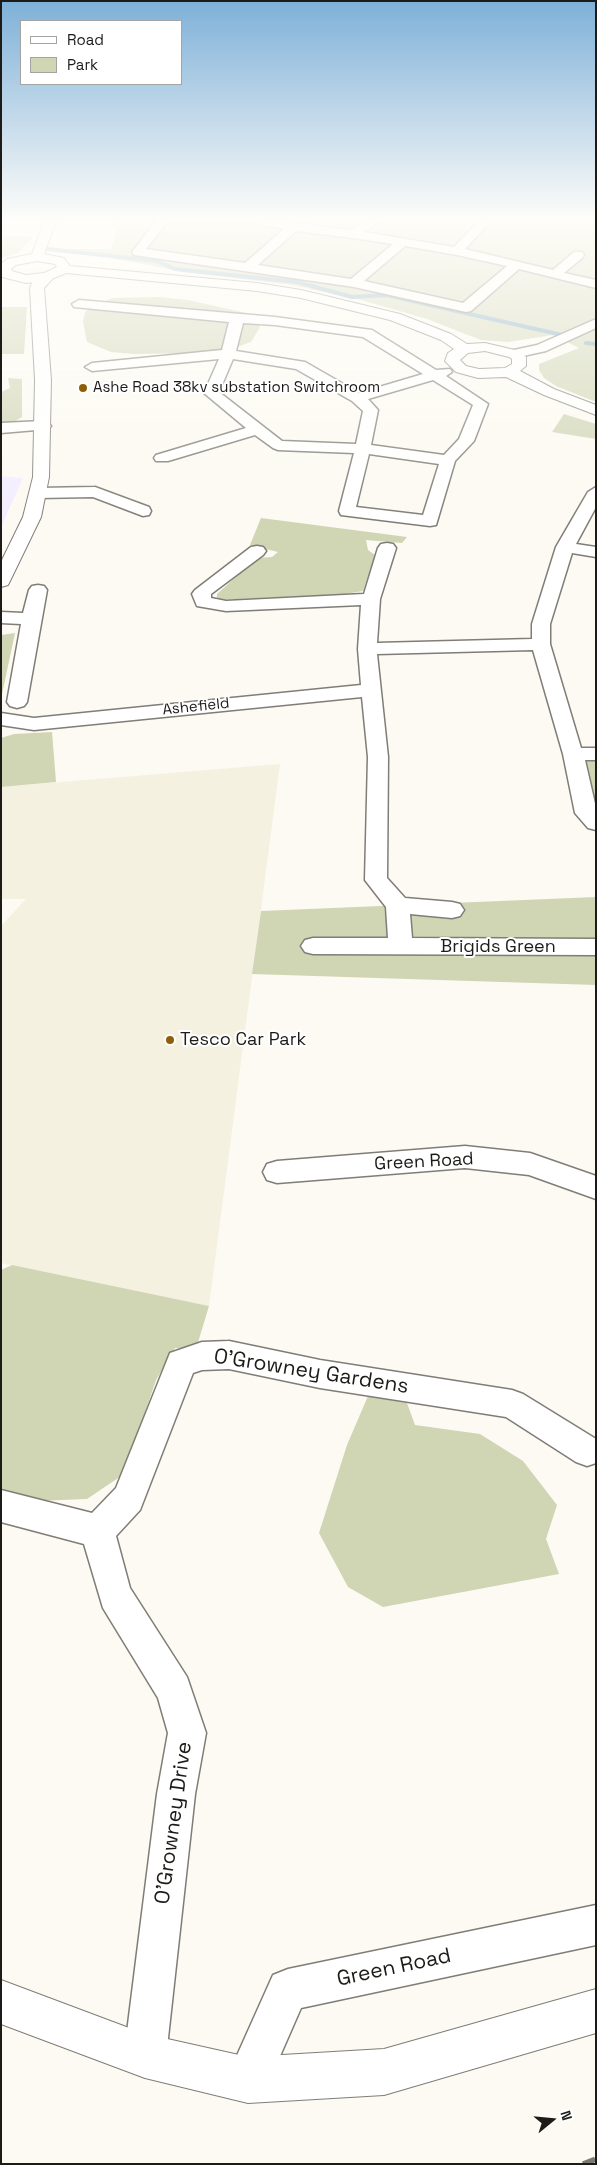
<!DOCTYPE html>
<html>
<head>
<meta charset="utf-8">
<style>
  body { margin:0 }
  #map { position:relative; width:597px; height:2165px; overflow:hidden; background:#fcfaf2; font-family:"Space Grotesk",sans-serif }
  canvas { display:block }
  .frame { position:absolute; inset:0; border:2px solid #1c1b18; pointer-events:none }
  .legend { position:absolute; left:20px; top:20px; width:162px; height:65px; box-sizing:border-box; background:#fff; border:1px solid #a4a4a3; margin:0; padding:6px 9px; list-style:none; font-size:15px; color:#1c1b18 }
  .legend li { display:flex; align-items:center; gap:10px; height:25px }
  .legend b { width:25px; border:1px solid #a4a4a3 }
  .north { position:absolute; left:527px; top:2095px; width:50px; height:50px; -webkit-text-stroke:4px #fff; paint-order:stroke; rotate:73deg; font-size:14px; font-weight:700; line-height:20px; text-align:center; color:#1c1b18 }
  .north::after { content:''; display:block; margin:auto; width:18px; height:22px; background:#1c1b18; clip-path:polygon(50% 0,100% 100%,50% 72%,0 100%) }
</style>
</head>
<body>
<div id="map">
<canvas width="597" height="2165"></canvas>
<div class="frame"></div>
<ul class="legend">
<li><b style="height:6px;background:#fff"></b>Road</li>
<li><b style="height:14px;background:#d0d5b4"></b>Park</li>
</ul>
<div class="north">N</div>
</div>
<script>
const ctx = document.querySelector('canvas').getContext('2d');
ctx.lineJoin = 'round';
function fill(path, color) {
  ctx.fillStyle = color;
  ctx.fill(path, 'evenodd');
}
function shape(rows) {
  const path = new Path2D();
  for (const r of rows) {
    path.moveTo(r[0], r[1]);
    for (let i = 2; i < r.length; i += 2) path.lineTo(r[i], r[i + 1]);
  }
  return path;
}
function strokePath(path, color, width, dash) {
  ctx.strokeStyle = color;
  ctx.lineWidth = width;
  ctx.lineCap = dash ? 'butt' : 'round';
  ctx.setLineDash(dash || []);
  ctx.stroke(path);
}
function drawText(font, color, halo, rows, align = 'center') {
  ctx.font = font + ' "Space Grotesk",sans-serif';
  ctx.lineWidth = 4;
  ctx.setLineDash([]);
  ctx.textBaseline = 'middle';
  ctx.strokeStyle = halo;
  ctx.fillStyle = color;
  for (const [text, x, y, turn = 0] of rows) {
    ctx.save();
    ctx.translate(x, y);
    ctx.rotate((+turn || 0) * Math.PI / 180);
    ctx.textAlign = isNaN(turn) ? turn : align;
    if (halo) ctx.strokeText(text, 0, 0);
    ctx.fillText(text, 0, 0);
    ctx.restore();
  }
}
const built = shape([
  [280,764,209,1306,1,1263,1,926,26,899,1,899,1,787]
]);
const education = shape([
  [1,476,23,478,1,527]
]);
const green = shape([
  [120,219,596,219,596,402,556,386,544,378,539,370,539,364,579,348,553,335,508,342,481,340,427,319,361,300,292,285,184,272,111,258,127,257,47,249,111,249],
  [1,235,33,237,18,253,1,258],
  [160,297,188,300,251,314,260,327,251,342,228,350,201,353,134,354,111,352,87,342,83,322,85,312,94,305,113,298],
  [1,307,27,307,24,354,1,354],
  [8,378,22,379,22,417,14,422,1,423,1,392,10,388],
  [564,414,596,424,596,439,552,432],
  [261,518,407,537,402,543,366,540,368,550,375,555,363,591,345,594,217,600,217,594,257,558,272,557,278,552,250,545],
  [15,633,1,699,1,635],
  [52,732,56,782,1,787,1,738,14,734],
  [596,760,596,815,580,761],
  [596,897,596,985,252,974,261,911],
  [12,1265,209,1306,196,1349,175,1348,156,1380,124,1474,87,1499,37,1501,1,1491,1,1270],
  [368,1396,407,1403,415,1425,480,1434,523,1461,557,1505,546,1539,559,1574,383,1607,348,1587,319,1533,347,1445]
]);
const stream = shape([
  [47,249,157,261,175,269,297,282,352,297,386,295,562,335],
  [586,343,596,344]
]);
const minor = shape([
  [158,219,267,219,351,230,369,219,382,219,364,232,454,247,481,219,493,219,465,249,553,270,574,252,582,252,584,255,582,258,564,273,596,280,596,288,519,269,471,311,466,312,354,287,134,255,132,252,158,219],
  [167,223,256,223,284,229,245,263,146,249,167,223],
  [296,231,353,238,393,244,351,279,258,265,296,231],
  [405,246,457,255,507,266,463,303,364,281,405,246],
  [79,300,275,317,372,330,436,370,450,369,452,372,446,376,488,404,474,441,455,461,436,525,430,526,341,515,339,511,354,453,278,450,273,448,255,435,168,461,156,461,154,458,156,455,246,428,204,393,219,359,92,371,85,367,92,363,222,350,229,322,74,307,72,304,79,300],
  [243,323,275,325,363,337,423,374,359,393,305,362,236,351,243,323],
  [233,359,296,369,352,401,363,411,356,444,282,441,219,392,233,359],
  [433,380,473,405,459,439,444,455,371,445,378,410,368,399,433,380],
  [369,454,439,464,423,515,356,507,369,454],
  [596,319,596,328,546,351,514,358,507,354,509,351,537,345,596,319],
  [43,421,48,423,51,426,48,429,1,433,1,423,43,421],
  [95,487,149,507,151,511,149,515,143,516,93,497,38,498,30,493,38,488,95,487],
  [596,487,596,507,576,544,596,547,596,557,572,553,550,624,550,644,581,748,596,748,596,760,585,760,596,808,596,830,588,828,575,813,563,754,533,650,377,654,388,757,387,878,405,898,452,902,460,904,464,910,460,916,452,918,410,914,412,938,596,939,596,955,313,954,305,952,301,946,305,940,313,938,388,938,386,907,365,880,368,757,362,697,34,730,1,725,1,713,34,718,361,685,358,649,361,605,226,611,197,606,192,594,195,590,251,547,257,546,263,547,266,551,263,555,211,594,211,598,226,601,364,594,378,548,381,544,387,543,393,544,396,548,380,599,377,643,532,639,532,624,556,547,588,492,596,487],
  [38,585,44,586,47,590,27,702,24,706,17,708,10,706,7,702,21,624,1,623,1,612,23,613,29,590,32,586,38,585],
  [465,1146,530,1153,596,1176,596,1199,529,1175,465,1168,277,1183,267,1180,263,1172,267,1164,277,1161,465,1146],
  [229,1341,320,1360,512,1390,523,1394,596,1439,596,1463,587,1466,576,1462,506,1417,320,1388,229,1369,202,1370,193,1373,140,1510,116,1536,130,1588,187,1677,206,1733,195,1794,166,2056,160,2071,145,2077,130,2071,124,2056,157,1794,168,1733,158,1698,103,1608,84,1544,1,1522,1,1490,92,1513,116,1488,170,1353,202,1342,229,1341],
  [596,1905,596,1945,301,2008,263,2095,248,2102,233,2095,226,2080,273,1975,288,1969,596,1905]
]);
const tertiary = shape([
  [47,273,54,277,44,288,51,380,49,477,41,517,10,581,8,585,1,587,1,562,23,517,33,477,35,380,30,288,33,280,47,273],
  [1,1980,145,2034,248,2057,384,2049,596,1989,596,2033,384,2095,248,2103,145,2078,1,2024,1,1980]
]);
const secondary = shape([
  [45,219,57,219,44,254,64,258,70,266,257,283,301,290,400,314,451,334,467,344,485,343,519,351,526,357,526,366,520,371,554,389,596,405,596,415,544,395,506,377,478,378,456,372,445,361,448,353,454,349,441,340,390,320,301,298,257,291,66,273,47,281,26,283,2,277,1,264,7,259,32,254,45,219],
  [37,261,55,264,57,267,44,273,26,275,12,271,11,269,16,265,37,261],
  [485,351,509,357,512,359,512,364,505,368,479,369,466,366,460,360,468,353,485,351]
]);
const rail = shape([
  [583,2164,596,2159]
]);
const markers = [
  [83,388,5,"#8d6007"],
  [170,1040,5,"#8d6007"]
];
const farPoinames = [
  ["Ashe Road 38kv substation Switchroom",93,388]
];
const farStreetnames = [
  ["Ashefield",196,707,-6]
];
const streetNames = [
  ["Brigids Green",498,947],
  ["Green Road",424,1162,-3]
];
const poiNames = [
  ["Tesco Car Park",180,1040]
];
const nearStreetnames = [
  ["O'Growney Gardens",311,1372,9],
  ["O'Growney Drive",174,1823,-82],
  ["Green Road",394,1968,-12]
];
fill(built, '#f5f1e1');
fill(education, '#f2edff');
fill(green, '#d0d5b4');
strokePath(stream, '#7fa9bf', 4);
strokePath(minor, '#7f7d76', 3);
strokePath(tertiary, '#7f7d76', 2);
strokePath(secondary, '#7f7d76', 2);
fill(minor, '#fff');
fill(tertiary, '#fff');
fill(secondary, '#fff');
strokePath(rail, '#7a7974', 5.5, [13, 13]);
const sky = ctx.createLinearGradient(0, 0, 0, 522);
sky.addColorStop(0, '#7eb0d8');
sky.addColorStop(0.42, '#fefdf9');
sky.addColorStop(1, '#fefdf900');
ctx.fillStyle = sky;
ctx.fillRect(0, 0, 597, 522);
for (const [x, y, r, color] of markers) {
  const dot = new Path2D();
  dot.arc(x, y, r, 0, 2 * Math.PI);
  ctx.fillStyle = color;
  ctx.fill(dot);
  strokePath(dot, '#fff', 2);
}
drawText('15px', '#1c1b18', '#fff', farPoinames, 'left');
drawText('15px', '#1c1b18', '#fff', farStreetnames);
drawText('18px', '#1c1b18', '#fff', streetNames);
drawText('18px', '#1c1b18', '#fff', poiNames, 'left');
drawText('21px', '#1c1b18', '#fff', nearStreetnames);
</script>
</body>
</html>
